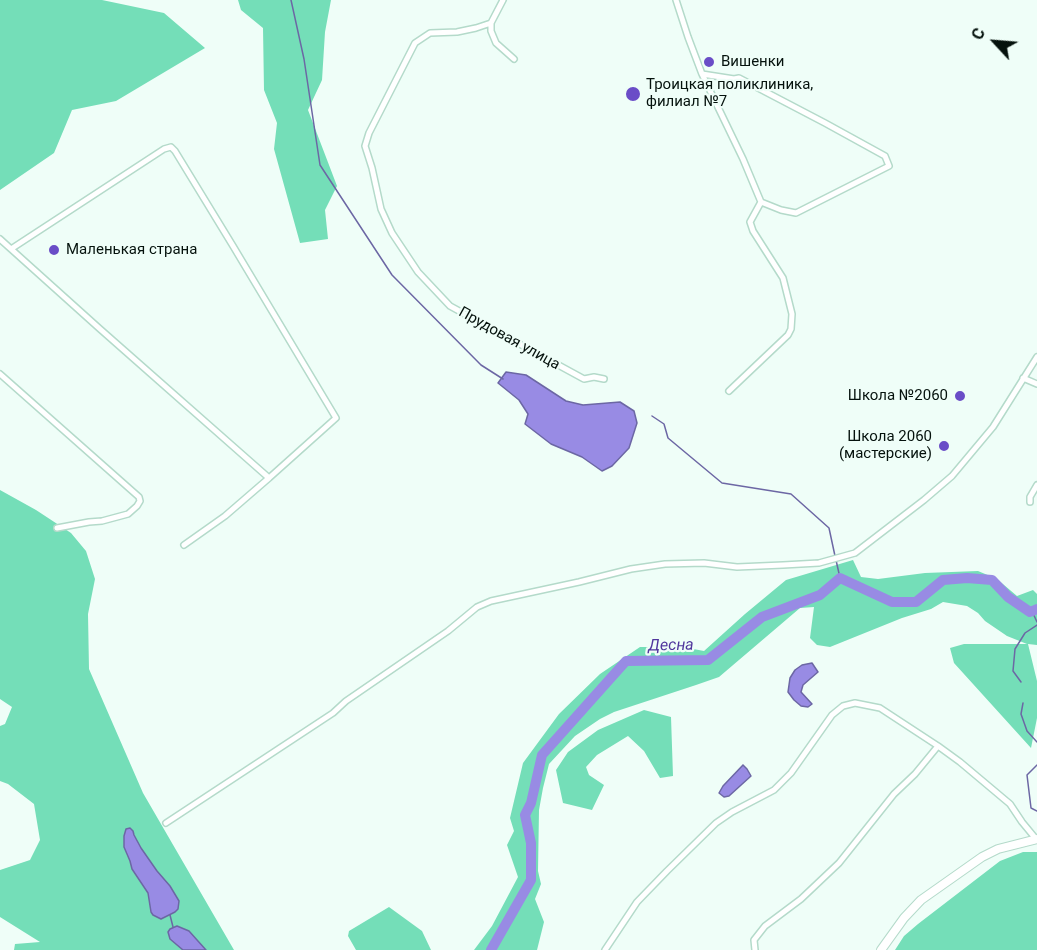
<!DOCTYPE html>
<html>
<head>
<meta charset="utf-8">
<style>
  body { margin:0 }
  #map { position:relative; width:1037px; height:950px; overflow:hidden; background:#effef8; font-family:Roboto,sans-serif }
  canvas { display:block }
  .north { position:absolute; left:965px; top:12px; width:60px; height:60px; -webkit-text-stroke:4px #effef8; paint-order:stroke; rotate:296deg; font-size:16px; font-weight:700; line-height:24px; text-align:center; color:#05120d }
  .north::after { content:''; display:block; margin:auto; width:21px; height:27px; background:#05120d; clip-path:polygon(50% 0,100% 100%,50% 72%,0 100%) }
</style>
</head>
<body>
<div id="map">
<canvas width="1037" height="950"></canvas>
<div class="north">С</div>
</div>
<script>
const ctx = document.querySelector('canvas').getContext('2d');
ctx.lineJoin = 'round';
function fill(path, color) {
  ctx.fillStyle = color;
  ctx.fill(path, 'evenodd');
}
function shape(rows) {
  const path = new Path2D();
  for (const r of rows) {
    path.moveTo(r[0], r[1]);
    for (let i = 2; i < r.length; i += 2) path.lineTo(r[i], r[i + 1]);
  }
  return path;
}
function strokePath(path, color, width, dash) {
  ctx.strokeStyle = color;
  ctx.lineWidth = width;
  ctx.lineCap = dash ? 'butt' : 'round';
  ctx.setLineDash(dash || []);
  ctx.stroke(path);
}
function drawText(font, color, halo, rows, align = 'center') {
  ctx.font = font + ' Roboto,sans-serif';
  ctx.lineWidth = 4.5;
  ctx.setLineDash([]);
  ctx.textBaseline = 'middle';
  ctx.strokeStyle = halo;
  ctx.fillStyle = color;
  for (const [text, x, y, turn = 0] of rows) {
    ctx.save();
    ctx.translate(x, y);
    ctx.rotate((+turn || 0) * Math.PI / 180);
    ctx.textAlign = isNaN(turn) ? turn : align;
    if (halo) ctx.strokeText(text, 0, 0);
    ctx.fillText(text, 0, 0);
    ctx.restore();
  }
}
const green = shape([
  [0,0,102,0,164,13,205,48,116,101,72,110,54,153,0,190],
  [238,0,331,0,325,32,322,80,308,110,337,186,325,210,328,239,300,243,274,149,277,123,264,90,263,28,241,10],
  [0,490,36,510,71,533,86,551,95,579,88,614,89,669,143,793,234,950,14,950,15,944,40,942,0,917,0,870,30,860,40,840,34,804,8,784,0,781,0,726,5,724,12,707,0,699],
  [853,560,861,577,878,579,925,573,978,571,997,579,1017,596,1033,590,1037,594,1037,645,1028,644,1037,681,1037,718,1031,748,954,663,950,648,964,644,1027,644,1007,636,985,621,978,613,967,606,943,602,931,609,902,618,830,647,817,645,810,638,814,607,800,608,719,677,696,685,614,712,600,719,575,736,549,764,543,788,539,810,538,871,541,884,535,899,544,922,537,950,474,950,492,926,518,877,507,845,514,831,510,818,523,763,559,714,600,674,640,647,683,647,704,651,745,614,786,580],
  [644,710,671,717,673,776,660,778,644,751,628,736,597,755,586,767,589,775,604,785,592,810,563,803,556,770,568,752,598,730],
  [1023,852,1037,852,1037,950,895,950,904,936,918,924,1000,861],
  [389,907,422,931,431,950,356,950,348,936,349,931]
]);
const water = shape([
  [506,372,526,375,566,401,583,405,620,402,634,411,637,423,629,448,612,466,602,471,582,457,551,444,525,424,528,414,519,400,498,383,506,372],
  [812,663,818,672,803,685,801,692,812,704,808,707,801,706,794,700,788,692,790,678,795,670,802,665,812,663],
  [743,765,747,769,751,776,729,796,724,797,719,793,723,786,743,765],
  [130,828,133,831,134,835,141,848,157,871,170,886,179,901,178,909,175,912,161,919,153,915,151,912,148,893,132,869,130,861,124,847,124,836,126,829,130,828],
  [177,926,189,931,206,950,183,950,170,939,168,932,170,929,177,926]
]);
const stream = shape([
  [291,0,304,59,320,165,392,275,481,365,503,379],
  [652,416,664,424,668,438,722,483,791,494,829,528,835,556],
  [836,560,840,578],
  [1032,611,1037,622],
  [1021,682,1013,671,1015,649,1025,633,1037,625],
  [1023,703,1021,714,1027,731,1037,742],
  [1037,765,1027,775,1031,808,1037,811],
  [170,915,173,927]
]);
const river = shape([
  [491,950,531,880,531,843,525,815,531,803,542,755,626,661,708,660,762,617,820,595,840,578,892,602,916,602,943,580,967,578,992,580,1008,597,1030,612,1037,609]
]);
const street = shape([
  [503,0,491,23,491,31,496,43,514,59],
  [676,0,688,37,702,74,734,79,739,78,825,123,885,156,889,166,796,213,781,210,761,202,750,222,753,231,783,278,792,314,791,329,788,335,729,391],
  [491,23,476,28,457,32,430,33,415,43,369,133,365,146,372,168,381,209,392,233,418,272,450,306,584,379,594,377,604,379],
  [702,74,743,159,761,202],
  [0,239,11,249,100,329,269,478,336,418,233,246,175,151,171,147,164,149,11,249],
  [0,374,139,497,140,501,137,506,128,514,102,521,89,522,57,528],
  [1023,378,1037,384],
  [1030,502,1030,497,1037,485],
  [184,545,225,516,269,478],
  [166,823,333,713,346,701,448,631,477,607,491,601,579,582,631,569,665,564,704,563,737,567,783,565,819,563,855,553,924,500,952,476,993,427,1037,357],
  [605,950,637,902,667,871,716,823,732,812,774,790,791,773,832,715,843,706,855,703,880,708,938,746,960,762,1010,804,1022,822,1036,839],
  [755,950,754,940,765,926,801,899,839,863,894,794,915,774,938,746]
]);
const secondary = shape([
  [881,950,904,918,921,900,982,857,998,849,1037,839]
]);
const markers = [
  [709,62,6,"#6a4dc7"],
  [633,94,8,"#6a4dc7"],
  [54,250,6,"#6a4dc7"],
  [960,396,6,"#6a4dc7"],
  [944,446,6,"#6a4dc7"]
];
const poiNames = [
  ["Вишенки",721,62],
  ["Троицкая поликлиника,",646,85],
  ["филиал №7",646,102],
  ["Маленькая страна",66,250],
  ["Школа №2060",948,396,"right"],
  ["Школа 2060",932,437,"right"],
  ["(мастерские)",932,454,"right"]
];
const streetNames = [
  ["Прудовая улица",509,339,29]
];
const waterNames = [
  ["Десна",671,646,-1]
];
fill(green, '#74deb8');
fill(water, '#988be4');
strokePath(water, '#6c67a4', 1.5);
strokePath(stream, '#6c67a4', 1.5);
strokePath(river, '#988be4', 10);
strokePath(street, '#b4daca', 8);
strokePath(secondary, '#b4daca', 10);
strokePath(street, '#fff', 5);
strokePath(secondary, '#fff', 8);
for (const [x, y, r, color] of markers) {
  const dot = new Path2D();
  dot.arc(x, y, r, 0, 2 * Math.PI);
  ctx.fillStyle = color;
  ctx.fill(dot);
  strokePath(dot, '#effef8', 2);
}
drawText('15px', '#05120d', '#effef8', poiNames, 'left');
drawText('15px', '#05120d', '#effef8', streetNames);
drawText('italic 16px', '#50369d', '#effef8', waterNames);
</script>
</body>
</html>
